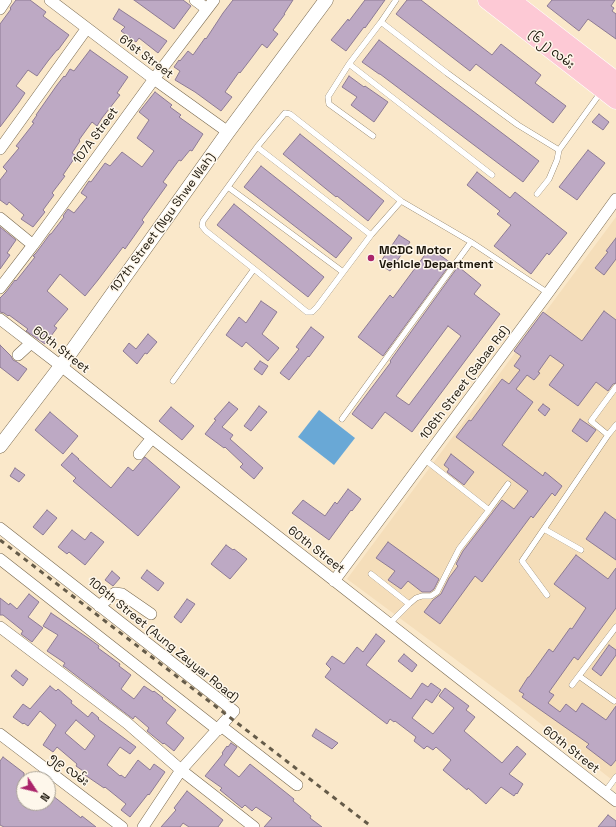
<!DOCTYPE html>
<html>
<head>
<meta charset="utf-8">
<style>
  body { margin:0 }
  #map { position:relative; width:616px; height:827px; overflow:hidden; background:#fae8ca; font-family:"Space Grotesk",sans-serif }
  canvas { display:block }
  .north { position:absolute; left:16px; top:771px; width:40px; height:40px; box-sizing:border-box; background:#fef7eb; border:1px solid #a39d91; border-radius:50%; rotate:125deg; font-size:11px; font-weight:700; line-height:16px; text-align:center; color:#1b150a }
  .north::after { content:''; display:block; margin:auto; width:14px; height:18px; background:#ab246b; clip-path:polygon(50% 0,100% 100%,50% 72%,0 100%) }
</style>
</head>
<body>
<div id="map">
<canvas width="616" height="827"></canvas>
<div class="north">N</div>
</div>
<script>
const ctx = document.querySelector('canvas').getContext('2d');
ctx.lineJoin = 'round';
function fill(path, color) {
  ctx.fillStyle = color;
  ctx.fill(path, 'evenodd');
}
function shape(rows) {
  const path = new Path2D();
  for (const r of rows) {
    path.moveTo(r[0], r[1]);
    for (let i = 2; i < r.length; i += 2) path.lineTo(r[i], r[i + 1]);
  }
  return path;
}
function strokePath(path, color, width, dash) {
  ctx.strokeStyle = color;
  ctx.lineWidth = width;
  ctx.lineCap = dash ? 'butt' : 'round';
  ctx.setLineDash(dash || []);
  ctx.stroke(path);
}
function drawText(font, color, halo, rows, align = 'center') {
  ctx.font = font + ' "Space Grotesk","Noto Sans Myanmar",sans-serif';
  ctx.lineWidth = 3;
  ctx.setLineDash([]);
  ctx.textBaseline = 'middle';
  ctx.strokeStyle = halo;
  ctx.fillStyle = color;
  for (const [text, x, y, turn = 0] of rows) {
    ctx.save();
    ctx.translate(x, y);
    ctx.rotate((+turn || 0) * Math.PI / 180);
    ctx.textAlign = isNaN(turn) ? turn : align;
    if (halo) ctx.strokeText(text, 0, 0);
    ctx.fillText(text, 0, 0);
    ctx.restore();
  }
}
const built = shape([
  [616,217,616,783,513,702,347,579]
]);
const water = shape([
  [319,410,355,438,334,465,298,437]
]);
const building = shape([
  [16,0,30,0,46,12,43,16,69,35,58,50,57,50,48,61,37,76,28,70,16,86,25,93,19,102,0,127,0,24,11,9,10,8,16,0],
  [134,0,183,0,191,6,174,29,134,0],
  [233,0,293,0,284,14,285,14,273,30,278,34,267,48,262,44,250,60,240,73,239,72,225,92,232,97,221,111,195,92,175,80,180,71,174,67,179,60,180,61,188,51,193,55,205,38,206,39,223,13,233,0],
  [365,0,385,0,365,28,364,27,346,51,331,40,348,19,349,21,365,0],
  [407,0,421,0,492,55,501,44,541,75,535,83,566,106,553,123,476,64,470,71,396,14,407,0],
  [552,0,615,0,611,6,614,8,612,11,616,14,616,39,588,19,579,31,547,6,552,0],
  [119,9,167,41,158,53,139,38,136,42,121,31,125,27,113,19,119,9],
  [379,40,539,161,523,182,380,74,379,74,362,62,379,40],
  [90,50,128,77,117,93,120,95,102,118,97,126,92,122,79,140,80,141,72,153,76,156,63,175,65,176,52,193,54,195,43,210,45,212,33,227,21,219,24,215,9,202,7,205,0,200,0,180,7,171,3,167,19,148,16,146,34,123,32,122,37,115,36,115,57,85,64,76,65,77,70,69,74,71,90,50],
  [349,76,364,87,365,86,388,102,374,122,351,105,357,97,342,87,349,76],
  [155,92,172,105,170,107,181,115,179,117,203,134,192,151,190,150,181,161,179,160,163,182,167,185,142,220,144,222,125,249,123,247,98,280,85,296,60,274,47,291,68,309,54,326,57,328,45,344,26,331,28,329,9,315,8,316,4,313,0,312,0,298,6,292,15,280,16,281,35,257,33,256,36,253,50,234,51,234,64,217,63,216,68,209,74,213,87,197,81,193,89,181,91,182,105,163,110,166,122,152,142,167,154,151,137,138,149,120,139,112,155,92],
  [599,114,609,122,603,130,592,122,599,114],
  [300,134,384,201,368,221,337,196,336,197,283,154,300,134],
  [588,150,605,163,577,200,559,187,588,150],
  [261,166,352,238,336,258,244,187,261,166],
  [477,172,510,198,515,192,567,233,549,255,547,253,531,274,494,246,511,225,497,214,500,211,467,185,477,172],
  [234,204,324,277,308,297,217,225,234,204],
  [0,227,16,240,7,253,10,255,0,269,0,227],
  [399,235,410,242,390,271,379,264,399,235],
  [616,238,616,259,604,275,595,268,608,252,606,251,616,238],
  [430,248,451,263,383,356,358,337,390,295,393,298,430,248],
  [457,268,459,269,460,268,481,285,474,294,500,314,412,432,385,412,372,429,352,414,391,362,390,361,457,268],
  [448,326,461,336,409,405,396,396,448,326],
  [261,301,277,312,262,334,279,348,268,361,246,342,242,347,226,335,239,317,246,323,261,301],
  [604,311,616,320,616,383,613,384,608,391,596,382,578,406,549,385,564,365,550,355,538,372,540,373,534,380,527,375,516,389,533,402,502,445,543,476,545,472,562,486,555,496,552,493,533,518,531,516,482,582,475,576,440,624,424,612,433,600,441,594,449,578,458,566,456,564,463,551,502,500,514,509,528,491,456,437,469,420,471,421,502,379,509,384,520,370,514,366,521,356,514,351,543,312,582,341,604,311],
  [311,327,324,337,309,357,308,356,289,380,280,373,299,349,296,347,311,327],
  [148,334,157,342,147,354,145,353,137,364,123,351,129,343,136,349,148,334],
  [0,345,11,356,13,360,17,362,27,369,18,381,0,367,0,345],
  [260,361,268,366,262,375,254,369,260,361],
  [229,402,238,409,222,427,233,435,230,439,263,468,254,479,240,467,243,464,225,447,224,448,205,434,216,420,214,419,229,402],
  [543,404,550,409,545,416,538,410,543,404],
  [259,406,267,412,251,431,244,426,259,406],
  [171,407,194,426,182,440,159,421,171,407],
  [50,412,78,436,63,454,35,430,50,412],
  [580,419,596,430,587,442,572,431,580,419],
  [72,453,79,459,78,459,111,488,128,467,133,471,145,457,180,487,138,536,73,481,76,478,61,465,72,453],
  [451,454,474,472,464,485,447,472,449,469,444,465,451,454],
  [15,468,25,475,19,482,10,476,15,468],
  [348,489,361,499,352,511,351,510,329,540,292,513,303,500,325,516,335,502,337,504,348,489],
  [47,510,57,518,43,535,33,527,47,510],
  [605,512,616,520,616,560,586,539,605,512],
  [72,530,85,540,91,532,104,542,85,565,69,552,67,554,58,547,72,530],
  [388,542,439,579,434,589,430,592,422,592,408,581,401,589,388,580,395,571,376,558,388,542],
  [226,545,233,550,234,549,247,559,230,579,211,564,226,545],
  [576,555,608,579,616,568,616,608,578,660,574,657,549,692,554,695,548,703,560,712,566,704,576,712,582,703,606,720,616,706,616,760,611,766,586,747,589,744,522,697,524,694,519,691,528,677,529,677,549,649,553,652,570,628,572,629,586,608,554,584,576,555],
  [147,570,164,583,158,591,141,578,147,570],
  [112,571,120,578,113,586,105,580,112,571],
  [29,594,39,602,28,617,43,628,32,642,21,634,23,631,3,615,0,615,0,598,9,605,10,603,17,609,29,594],
  [187,599,195,604,181,623,174,617,187,599],
  [51,613,88,638,99,646,98,648,120,664,119,666,131,675,121,689,134,699,144,686,153,692,154,691,163,698,162,699,176,710,166,723,184,738,174,751,164,743,163,744,147,731,149,728,135,716,133,719,65,667,63,666,65,663,47,651,58,635,43,626,51,613],
  [376,634,385,641,366,665,411,699,422,683,428,687,431,683,441,690,432,703,426,699,412,718,433,734,454,708,439,696,445,688,469,706,466,710,475,717,464,731,502,763,517,746,526,754,509,774,523,784,517,794,516,793,514,796,501,787,486,804,468,788,467,790,443,770,451,760,436,747,433,750,427,746,424,749,414,741,416,737,395,721,394,722,390,719,387,724,325,677,331,669,326,664,332,656,344,664,357,647,363,652,376,634],
  [609,645,616,650,616,655,601,676,592,669,609,645],
  [404,654,417,665,412,672,398,661,404,654],
  [16,670,28,679,23,686,11,676,16,670],
  [50,686,56,691,58,689,72,701,71,703,88,717,92,712,99,718,98,719,136,747,130,754,120,747,107,765,120,776,121,775,125,778,138,760,150,770,154,764,165,772,149,795,148,794,130,817,121,810,126,804,105,787,104,788,85,775,86,773,76,766,77,764,57,747,53,752,43,745,56,725,40,711,28,726,24,723,23,724,13,717,23,704,30,709,50,686],
  [76,720,95,736,85,750,65,733,76,720],
  [316,729,338,743,332,749,312,736,316,729],
  [231,743,237,747,224,765,239,777,250,764,294,799,293,801,311,816,310,818,322,827,264,827,272,818,256,807,252,811,245,805,242,808,220,790,222,788,205,776,223,754,222,753,227,746,228,747,231,743],
  [3,757,24,773,24,803,48,803,48,792,81,818,82,816,96,827,4,827,0,825,0,761,3,757],
  [187,791,223,820,218,827,189,827,183,823,180,827,161,827,176,810,174,808,187,791],
  [608,815,616,821,616,827,598,827,608,815]
]);
const service = shape([
  [396,0,381,22,447,73,518,125,559,150,601,92],
  [349,64,492,175],
  [373,136,329,104,328,97,349,64,381,22],
  [257,147,371,235],
  [228,187,343,272],
  [537,194,549,179,557,160,559,150],
  [254,269,206,231,202,226,203,221,257,147,285,113,290,114,401,201],
  [173,381,222,313,254,269,307,312,312,312,317,307,371,235,401,201,471,242,548,293],
  [342,419,471,242],
  [608,435,616,425],
  [424,459,489,510],
  [544,529,581,550],
  [371,574,409,604],
  [547,595,522,561,608,435,591,421,616,387],
  [389,624,409,604,416,598,422,596,431,596,437,592,459,549,489,510,508,484],
  [579,676,614,701],
  [572,685,616,627],
  [605,792,616,777]
]);
const minor = shape([
  [50,0,154,79,228,132],
  [195,0,207,9],
  [0,9,6,0],
  [0,149,87,28],
  [0,218,33,245],
  [0,288,33,245,154,79,214,0],
  [0,319,61,366,152,438,616,801],
  [18,355,31,343],
  [139,454,152,438],
  [0,528,234,711,181,770,143,827],
  [0,559,218,730],
  [334,581,548,293,616,199],
  [99,606,115,593,122,594,151,614],
  [0,627,127,723,181,770,254,827],
  [221,726,297,785],
  [0,734,122,827]
]);
const tertiary = shape([
  [0,446,61,366,228,132,326,0]
]);
const primary = shape([
  [487,0,616,100],
  [511,0,616,81]
]);
const rail = shape([
  [0,540,372,827]
]);
const markers = [
  [371,258,4,"#ab246b"]
];
const streetNames = [
  ["(၆၂) လမ်း",551,50,38],
  ["61st Street",146,57,37],
  ["107A Street",96,136,-54],
  ["107th Street (Ngu Shwe Wah)",163,223,-54],
  ["60th Street",61,350,38],
  ["106th Street (Sabae Rd)",465,383,-53],
  ["60th Street",316,550,38],
  ["106th Street (Aung Zayyar Road)",163,640,39],
  ["60th Street",571,750,38],
  ["၅၉ လမ်း",69,770,37]
];
const poiNames = [
  ["MCDC Motor",379,251],
  ["Vehicle Department",379,265]
];
fill(built, '#f5deba');
fill(water, '#69a8d6');
fill(building, '#bda9c4');
strokePath(building, '#8d7b94', 1);
strokePath(service, '#79694f', 6);
strokePath(minor, '#79694f', 12);
strokePath(tertiary, '#79694f', 15);
strokePath(primary, '#fff', 19);
strokePath(service, '#fff', 5.5);
strokePath(minor, '#fff', 11);
strokePath(tertiary, '#fff', 14);
strokePath(primary, '#fdc9d5', 18);
strokePath(rail, '#655b49', 3, [5, 5]);
for (const [x, y, r, color] of markers) {
  const dot = new Path2D();
  dot.arc(x, y, r, 0, 2 * Math.PI);
  ctx.fillStyle = color;
  ctx.fill(dot);
  strokePath(dot, '#fef7eb', 1.5);
}
drawText('12px', '#1b150a', '#fef7eb', streetNames);
drawText('bold 12px', '#1b150a', '#fef7eb', poiNames, 'left');
</script>
</body>
</html>
